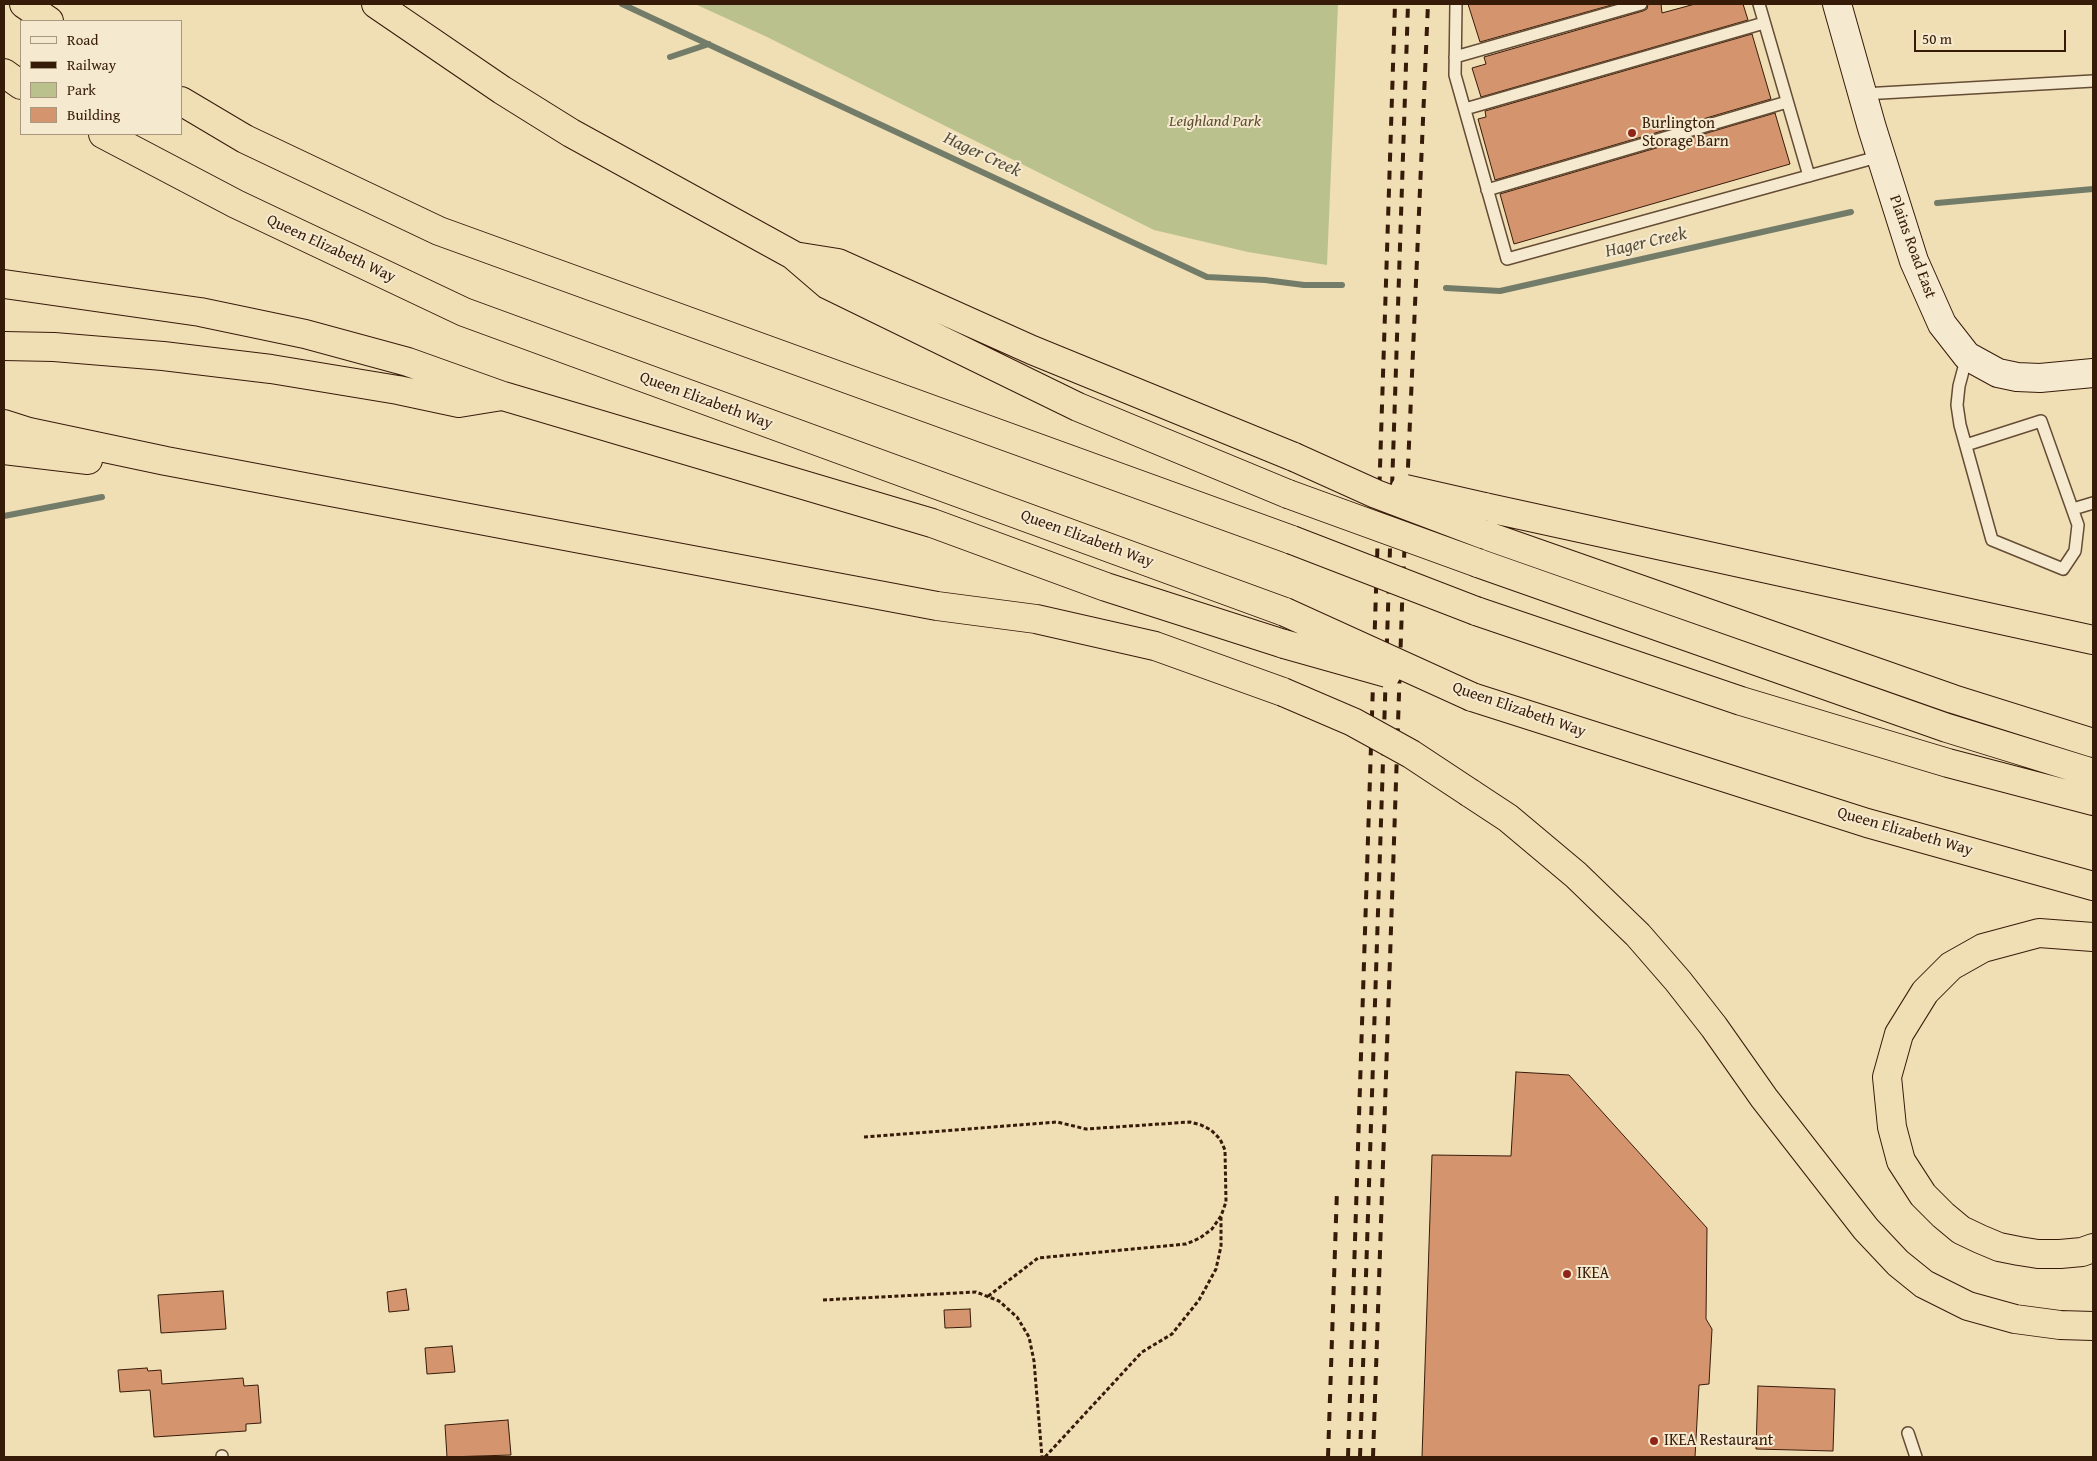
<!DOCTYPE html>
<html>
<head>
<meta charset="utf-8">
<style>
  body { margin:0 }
  #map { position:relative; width:2097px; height:1461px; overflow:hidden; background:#f0deb5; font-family:"Gentium Book Plus",serif }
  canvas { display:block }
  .frame { position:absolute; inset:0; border:5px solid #371b09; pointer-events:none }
  .legend { position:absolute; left:20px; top:20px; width:162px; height:115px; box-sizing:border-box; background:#f5eacf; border:1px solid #a99780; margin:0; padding:6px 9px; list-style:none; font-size:15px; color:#371b09 }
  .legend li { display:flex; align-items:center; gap:10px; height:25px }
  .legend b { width:25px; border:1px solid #a99780 }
  .scale { position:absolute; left:1914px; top:30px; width:152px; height:22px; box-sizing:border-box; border:2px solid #371b09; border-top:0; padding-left:6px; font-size:15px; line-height:18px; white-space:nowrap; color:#371b09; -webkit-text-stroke:4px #f5eacf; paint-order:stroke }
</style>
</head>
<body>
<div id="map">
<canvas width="2097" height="1461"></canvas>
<div class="frame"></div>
<ul class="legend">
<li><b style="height:6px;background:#f5eacf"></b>Road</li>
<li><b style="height:6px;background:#371b09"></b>Railway</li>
<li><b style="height:14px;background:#bac18d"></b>Park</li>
<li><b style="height:14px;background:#d4956e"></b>Building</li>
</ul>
<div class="scale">50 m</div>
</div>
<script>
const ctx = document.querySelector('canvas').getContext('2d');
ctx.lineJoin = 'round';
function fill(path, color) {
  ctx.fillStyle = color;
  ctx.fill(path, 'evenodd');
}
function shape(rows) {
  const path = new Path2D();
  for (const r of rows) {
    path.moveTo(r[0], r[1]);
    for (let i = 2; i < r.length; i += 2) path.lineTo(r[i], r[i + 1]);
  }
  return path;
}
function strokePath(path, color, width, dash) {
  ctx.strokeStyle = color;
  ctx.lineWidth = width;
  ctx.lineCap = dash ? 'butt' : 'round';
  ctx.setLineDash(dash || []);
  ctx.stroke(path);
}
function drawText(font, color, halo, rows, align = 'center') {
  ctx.font = font + ' "Gentium Book Plus",serif';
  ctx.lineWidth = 4;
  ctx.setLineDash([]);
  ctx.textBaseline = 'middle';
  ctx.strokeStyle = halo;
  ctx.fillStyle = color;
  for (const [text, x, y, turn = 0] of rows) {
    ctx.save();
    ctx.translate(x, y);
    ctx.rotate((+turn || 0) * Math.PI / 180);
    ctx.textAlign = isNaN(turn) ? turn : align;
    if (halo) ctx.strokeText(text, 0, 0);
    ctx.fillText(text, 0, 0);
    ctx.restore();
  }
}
const green = shape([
  [695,4,1338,4,1327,265,1248,252,1154,230,765,36]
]);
const stream = shape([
  [622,4,1207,277,1265,280,1304,285,1342,285],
  [670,57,709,44],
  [1937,203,2093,189],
  [1446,288,1500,291,1851,212],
  [4,516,102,497]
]);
const building = shape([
  [1468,4,1615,4,1480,42,1468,4],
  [1648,4,1661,4,1662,13,1695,4,1743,4,1748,20,1481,97,1472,68,1486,64,1484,57,1643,11,1647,9,1648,4],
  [1752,34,1771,99,1495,180,1478,119,1486,117,1485,111,1752,34],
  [1775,113,1790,164,1514,244,1500,194,1775,113],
  [1516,1072,1569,1075,1707,1228,1706,1319,1712,1329,1709,1384,1699,1385,1695,1457,1422,1457,1432,1155,1511,1156,1516,1072],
  [406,1289,409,1310,389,1312,387,1292,406,1289],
  [223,1291,226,1329,161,1333,158,1295,223,1291],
  [970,1309,971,1327,945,1328,944,1310,970,1309],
  [452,1346,455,1372,427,1374,425,1348,452,1346],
  [147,1368,148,1371,161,1370,162,1384,243,1378,244,1386,258,1385,261,1423,246,1424,246,1431,154,1437,150,1390,120,1392,118,1370,147,1368],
  [1758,1386,1835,1389,1833,1451,1756,1449,1758,1386],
  [508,1420,511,1455,447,1457,445,1425,508,1420]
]);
const path = shape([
  [864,1137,1057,1122,1086,1129,1190,1122,1201,1125,1211,1130,1220,1139,1225,1150,1226,1202,1221,1216,1212,1229,1200,1238,1186,1244,1038,1258,987,1297],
  [823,1300,976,1292,999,1301,1017,1317,1029,1337,1034,1361,1042,1457],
  [1045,1457,1142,1352,1172,1334,1199,1300,1216,1269,1221,1246,1221,1217]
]);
const service = shape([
  [1456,4,1455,75,1507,259,1881,156],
  [1759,4,1809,176],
  [1455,57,1641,4],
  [1863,94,2093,81],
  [1465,109,1764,23],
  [1487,190,1787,102],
  [1966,445,2041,421,2078,525,2075,551,2063,569,1992,540,1960,425,1957,405,1959,386,1967,356],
  [2073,509,2093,503],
  [1908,1433,1916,1457],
  [222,1456,222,1457]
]);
const secondary = shape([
  [1837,4,1872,128,1914,261,1942,324,1967,356,1998,373,2017,377,2040,378,2093,373]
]);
const motorway = shape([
  [24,4,49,21],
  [376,4,502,90,571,133,793,255,828,285,1078,407,1288,494],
  [4,73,21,85],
  [181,101,245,139,439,231,1292,540],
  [103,134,236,204,464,312,1285,612],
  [794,256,838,263,1032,350,1294,457],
  [4,284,200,312,305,334,408,362,503,396,932,523,1106,587,1284,644],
  [4,346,54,347,163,356,271,369,398,390,459,403,502,396],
  [4,424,29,432,166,461,937,606,1036,619,1155,646,1283,692],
  [4,450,88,460],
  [1484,507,2093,640],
  [1482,534,1953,699,2093,743],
  [1478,563,1947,728,2093,773],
  [1476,611,1741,701,1948,763,2093,801],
  [1472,697,1867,823,2093,886],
  [1470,793,1508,818,1576,875,1638,935,1678,981,1714,1027,1764,1098,1866,1229,1898,1263,1924,1284,1968,1306,2015,1319,2060,1325,2093,1326],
  [2093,937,2039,933,1983,948,1951,966,1925,992,1899,1034,1887,1077,1892,1127,1901,1161,1923,1195,1943,1215,1961,1230,1980,1239,1999,1247,2019,1251,2038,1254,2060,1254,2082,1252,2093,1248]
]);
const rail = shape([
  [1328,1457,1337,1190],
  [1348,1457,1395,4],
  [1360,1457,1408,4],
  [1373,1457,1402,606,1428,4]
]);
const motorwayBridge = shape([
  [1294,457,1376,494,1482,534],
  [1405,489,1484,507],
  [1288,494,1478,563],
  [1292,540,1476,611],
  [1285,612,1472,697],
  [1284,644,1387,673],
  [1283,692,1353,722,1411,754,1470,793]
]);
const markers = [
  [1632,133,5,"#8f2418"],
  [1567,1274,5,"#8f2418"],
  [1654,1441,5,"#8f2418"]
];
const parkNames = [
  ["Leighland Park",1215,122]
];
const poiNames = [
  ["Burlington",1642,124],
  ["Storage Barn",1642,142],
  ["IKEA",1577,1274],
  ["IKEA Restaurant",1664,1441]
];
const streetNames = [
  ["Plains Road East",1912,247,70],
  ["Queen Elizabeth Way",331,249,25],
  ["Queen Elizabeth Way",706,401,20],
  ["Queen Elizabeth Way",1087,539,20],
  ["Queen Elizabeth Way",1519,710,19],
  ["Queen Elizabeth Way",1905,832,16]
];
const waterNames = [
  ["Hager Creek",982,155,25],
  ["Hager Creek",1646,243,-13]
];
fill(green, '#bac18d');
strokePath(stream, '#737c68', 6);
fill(building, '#d4956e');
strokePath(building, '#371b09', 1);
strokePath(service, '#654c34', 14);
strokePath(secondary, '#371b09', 30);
strokePath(motorway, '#371b09', 30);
strokePath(path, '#371b09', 3, [4, 2.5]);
strokePath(service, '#f5eacf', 11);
strokePath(secondary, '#f5eacf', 28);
strokePath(motorway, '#f0deb5', 28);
strokePath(rail, '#371b09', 4, [9, 9]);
strokePath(motorwayBridge, '#371b09', 30, []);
strokePath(motorwayBridge, '#f0deb5', 28);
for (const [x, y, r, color] of markers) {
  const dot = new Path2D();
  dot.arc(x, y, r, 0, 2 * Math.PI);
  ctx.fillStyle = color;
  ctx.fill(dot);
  strokePath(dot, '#f5eacf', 2);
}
drawText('italic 16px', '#5e4d31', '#f5eacf', parkNames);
drawText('16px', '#371b09', '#f5eacf', poiNames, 'left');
drawText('16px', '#371b09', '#f5eacf', streetNames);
drawText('italic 18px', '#554c39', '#f5eacf', waterNames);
</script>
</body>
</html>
